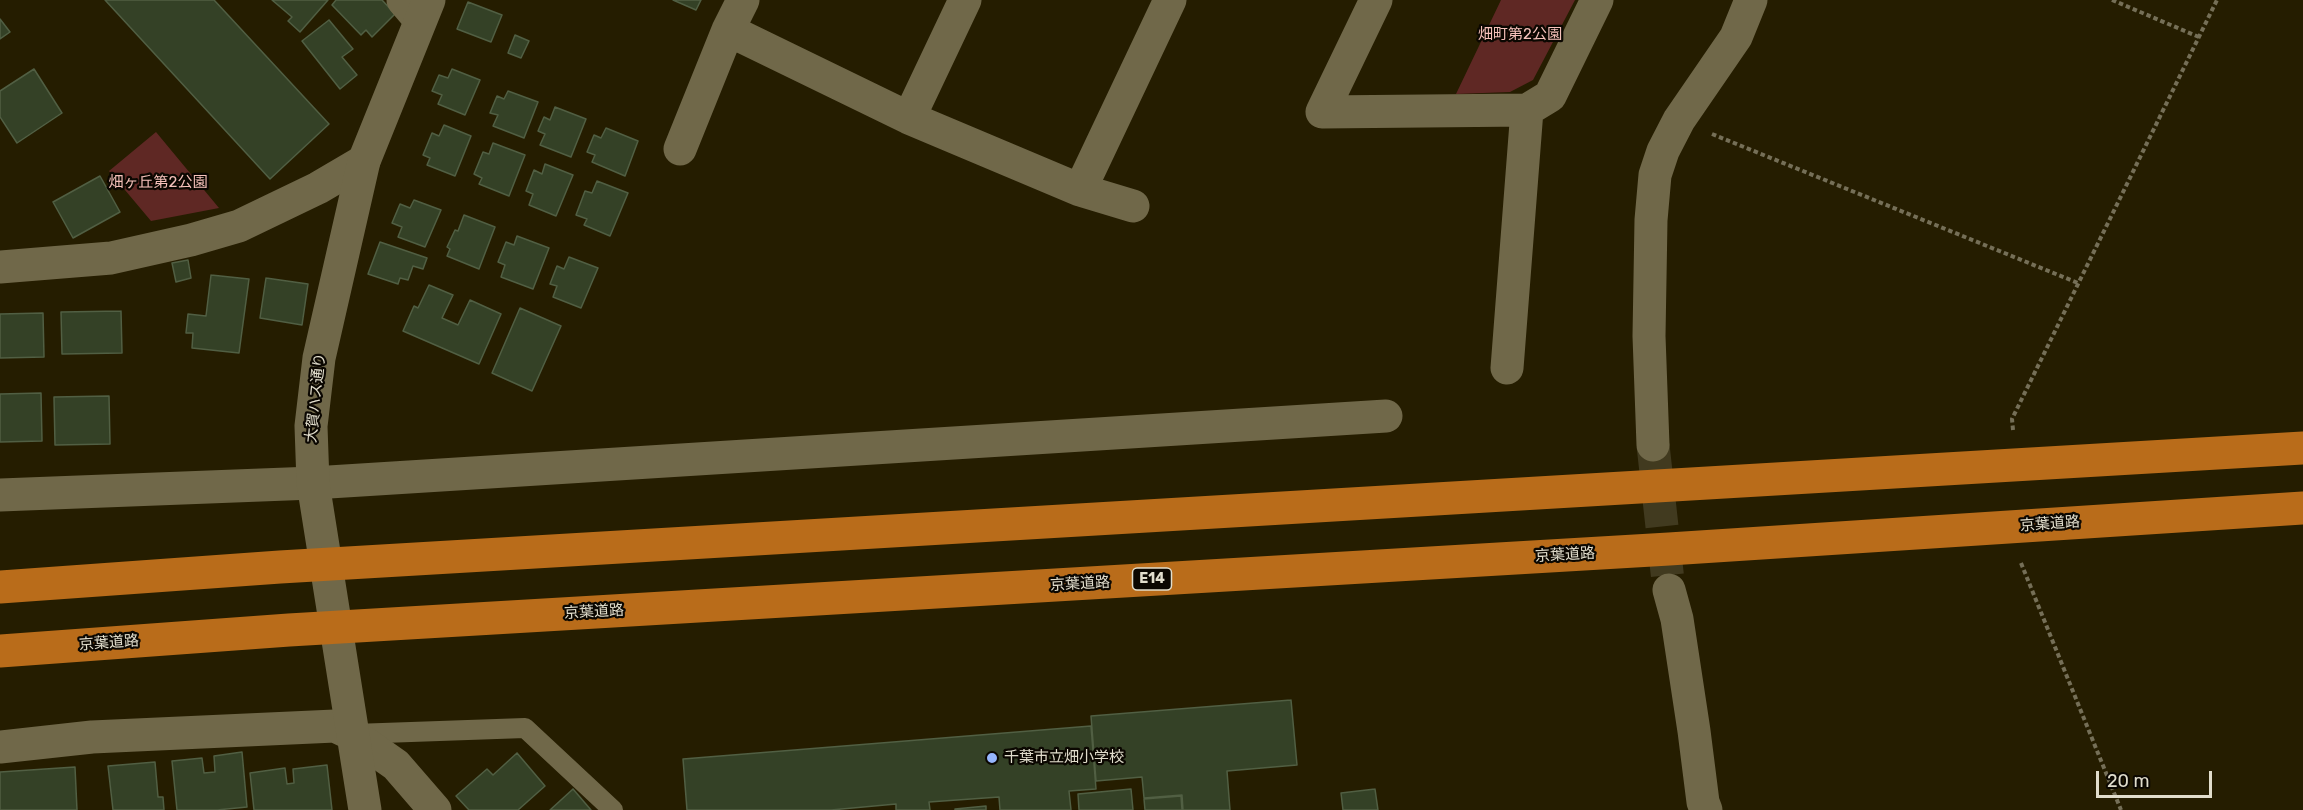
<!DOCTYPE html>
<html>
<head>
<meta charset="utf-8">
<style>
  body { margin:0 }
  #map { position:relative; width:2303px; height:810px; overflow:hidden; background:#251d00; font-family:Rubik,sans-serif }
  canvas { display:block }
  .scale { position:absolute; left:2096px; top:771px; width:116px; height:27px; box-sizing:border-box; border:3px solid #e1ddcc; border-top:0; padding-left:8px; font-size:18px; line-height:21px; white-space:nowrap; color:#e1ddcc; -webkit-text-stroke:4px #0b0701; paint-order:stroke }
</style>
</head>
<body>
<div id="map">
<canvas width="2303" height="810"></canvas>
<div class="scale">20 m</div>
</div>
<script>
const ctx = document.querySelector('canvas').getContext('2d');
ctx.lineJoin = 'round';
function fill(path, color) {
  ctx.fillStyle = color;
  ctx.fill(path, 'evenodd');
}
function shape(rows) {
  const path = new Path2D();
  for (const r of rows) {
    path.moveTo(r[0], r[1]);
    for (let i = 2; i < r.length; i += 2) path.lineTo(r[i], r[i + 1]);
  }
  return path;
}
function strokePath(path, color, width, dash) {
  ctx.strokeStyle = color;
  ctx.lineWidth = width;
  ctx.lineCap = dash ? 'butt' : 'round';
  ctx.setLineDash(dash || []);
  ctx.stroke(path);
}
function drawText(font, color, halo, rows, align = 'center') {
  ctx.font = font + ' Rubik,"Noto Sans JP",sans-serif';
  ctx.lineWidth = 4.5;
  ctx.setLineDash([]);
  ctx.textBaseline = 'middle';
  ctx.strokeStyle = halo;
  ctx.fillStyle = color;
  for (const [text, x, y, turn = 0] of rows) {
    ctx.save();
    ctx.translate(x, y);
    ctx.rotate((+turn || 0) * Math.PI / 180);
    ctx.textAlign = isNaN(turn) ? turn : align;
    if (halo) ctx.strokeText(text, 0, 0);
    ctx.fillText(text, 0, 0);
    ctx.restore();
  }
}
const green = shape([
  [1501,0,1575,0,1533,80,1510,92,1456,94],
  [156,132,219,208,151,221,109,171]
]);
const building = shape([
  [105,0,214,0,329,124,270,179,105,0],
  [272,0,328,0,300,32,288,21,292,17,272,0],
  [336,0,382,0,395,14,372,37,366,30,361,35,332,5,336,0],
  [673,0,701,0,696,10,673,0],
  [468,2,502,15,491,42,457,29,468,2],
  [0,19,10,32,0,39,0,19],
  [329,20,353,49,342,57,357,75,340,89,302,41,329,20],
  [515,35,529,41,521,58,508,53,515,35],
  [34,69,62,113,17,143,0,117,0,91,34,69],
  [452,69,480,80,465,115,438,104,442,95,432,91,439,75,448,78,452,69],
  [508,91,538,102,524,138,493,126,498,115,490,113,497,96,504,99,508,91],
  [555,107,586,119,571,157,540,145,545,134,538,131,544,117,550,120,555,107],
  [444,125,471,136,455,176,427,165,430,158,423,155,432,133,439,136,444,125],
  [606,128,638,141,625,176,592,162,595,155,587,152,594,135,601,138,606,128],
  [493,143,525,155,509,196,479,184,482,178,474,174,483,152,489,154,493,143],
  [545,164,573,175,556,216,529,205,533,194,526,191,534,170,542,174,545,164],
  [100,176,120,212,73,238,53,202,100,176],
  [597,181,628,193,610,236,584,225,587,219,576,215,585,191,592,193,597,181],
  [414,200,441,210,425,247,398,237,402,227,392,223,400,204,410,208,414,200],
  [464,215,495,227,479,269,447,256,450,249,447,247,455,230,458,231,464,215],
  [517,236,549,248,533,289,501,277,505,265,498,262,506,242,514,245,517,236],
  [380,242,427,258,423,269,413,266,408,280,400,278,398,284,368,274,380,242],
  [569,257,598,268,581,308,553,297,557,286,550,284,557,266,564,269,569,257],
  [188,260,191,278,176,282,172,263,188,260],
  [211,275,249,279,239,353,192,348,193,333,186,333,188,314,206,316,211,275],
  [266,278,308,284,302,325,260,318,266,278],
  [429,285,453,295,442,318,458,325,470,300,501,314,479,364,403,331,414,306,418,308,429,285],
  [520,308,561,326,532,391,492,373,520,308],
  [121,311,122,353,62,354,61,312,121,311],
  [43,313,44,357,0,358,0,314,43,313],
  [41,393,42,441,0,442,0,394,41,393],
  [109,396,110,444,55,445,54,397,109,396],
  [1291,700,1297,765,1227,771,1230,810,1183,810,1182,795,1144,798,1142,777,1096,781,1091,716,1291,700],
  [1091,726,1096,789,1069,791,1071,810,1000,810,999,797,929,802,930,810,896,810,896,804,831,810,687,810,683,759,1091,726],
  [242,752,247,807,217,810,177,810,172,761,202,758,204,773,215,772,214,756,242,752],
  [517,753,545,786,518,810,469,810,456,796,487,769,493,775,517,753],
  [155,762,158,797,163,797,164,810,113,810,108,766,155,762],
  [327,765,332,810,254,810,250,773,285,768,287,784,294,783,293,769,327,765],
  [75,767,77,810,0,810,0,772,75,767],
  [573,789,591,810,550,810,573,789],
  [1131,789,1133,810,1079,810,1078,794,1131,789],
  [1375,789,1378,810,1343,810,1341,793,1375,789],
  [1181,796,1182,810,1145,810,1144,799,1181,796],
  [986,806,986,810,955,810,955,809,986,806]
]);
const minorTunnel = shape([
  [1653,445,1669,590]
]);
const path = shape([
  [2112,0,2199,37],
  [1712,134,2078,283],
  [2013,430,2012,419,2217,0],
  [2021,563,2121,810]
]);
const service = shape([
  [354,734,525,728,613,810]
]);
const minor = shape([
  [403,0,420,20],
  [1376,0,1322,112,1527,110],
  [728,30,909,118,1080,190,1133,206],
  [909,118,965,0],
  [680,149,728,30,743,0],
  [1080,190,1170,0],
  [0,267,111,258,191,240,239,226,318,188,364,161],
  [1507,368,1527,110,1550,96,1597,0],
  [1653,445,1649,336,1651,220,1655,175,1663,151,1679,120,1736,37,1751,0],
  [0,495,313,483,1386,416],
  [1669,590,1677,619,1694,731,1703,802,1706,810],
  [0,747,92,737,335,726,352,734,396,765,435,810]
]);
const tertiary = shape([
  [365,810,313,483,311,426,319,358,364,161,429,0]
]);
const motorway = shape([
  [0,587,280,567,2303,448],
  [0,651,289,630,1669,549,2303,508]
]);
const markers = [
  [992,758,6,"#96b6fd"]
];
const shields = [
  [1152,579,39]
];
const shieldNames = [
  ["E14",1152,579]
];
const parkNames = [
  ["畑町第2公園",1520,35],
  ["畑ヶ丘第2公園",158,183]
];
const streetNames = [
  ["大賀ハス通り",316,398,-84],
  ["京葉道路",2050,524,-4],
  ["京葉道路",1565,555,-3],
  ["京葉道路",1080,584,-3],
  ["京葉道路",594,612,-3],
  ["京葉道路",109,643,-4]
];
const poiNames = [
  ["千葉市立畑小学校",1004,758]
];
fill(green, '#5f2824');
fill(building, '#344126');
strokePath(building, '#515f43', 1.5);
strokePath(minorTunnel, '#413a1f', 33, [33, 16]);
strokePath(path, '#756f57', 4, [4.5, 3]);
strokePath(service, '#706849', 20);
strokePath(minor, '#706849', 33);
strokePath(tertiary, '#706849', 33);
strokePath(motorway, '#b96c1a', 33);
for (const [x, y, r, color] of markers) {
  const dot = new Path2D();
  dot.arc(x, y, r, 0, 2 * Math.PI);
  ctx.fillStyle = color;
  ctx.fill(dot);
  strokePath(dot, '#0b0701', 2);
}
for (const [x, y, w] of shields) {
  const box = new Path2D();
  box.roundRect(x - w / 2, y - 11, w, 22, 4.5);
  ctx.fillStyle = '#0b0701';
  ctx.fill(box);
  strokePath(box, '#e1ddcc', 1.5);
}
drawText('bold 14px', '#e1ddcc', null, shieldNames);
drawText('15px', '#f5c1ba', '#0b0701', parkNames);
drawText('15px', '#e1ddcc', '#0b0701', streetNames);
drawText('15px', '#e1ddcc', '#0b0701', poiNames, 'left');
</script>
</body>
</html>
